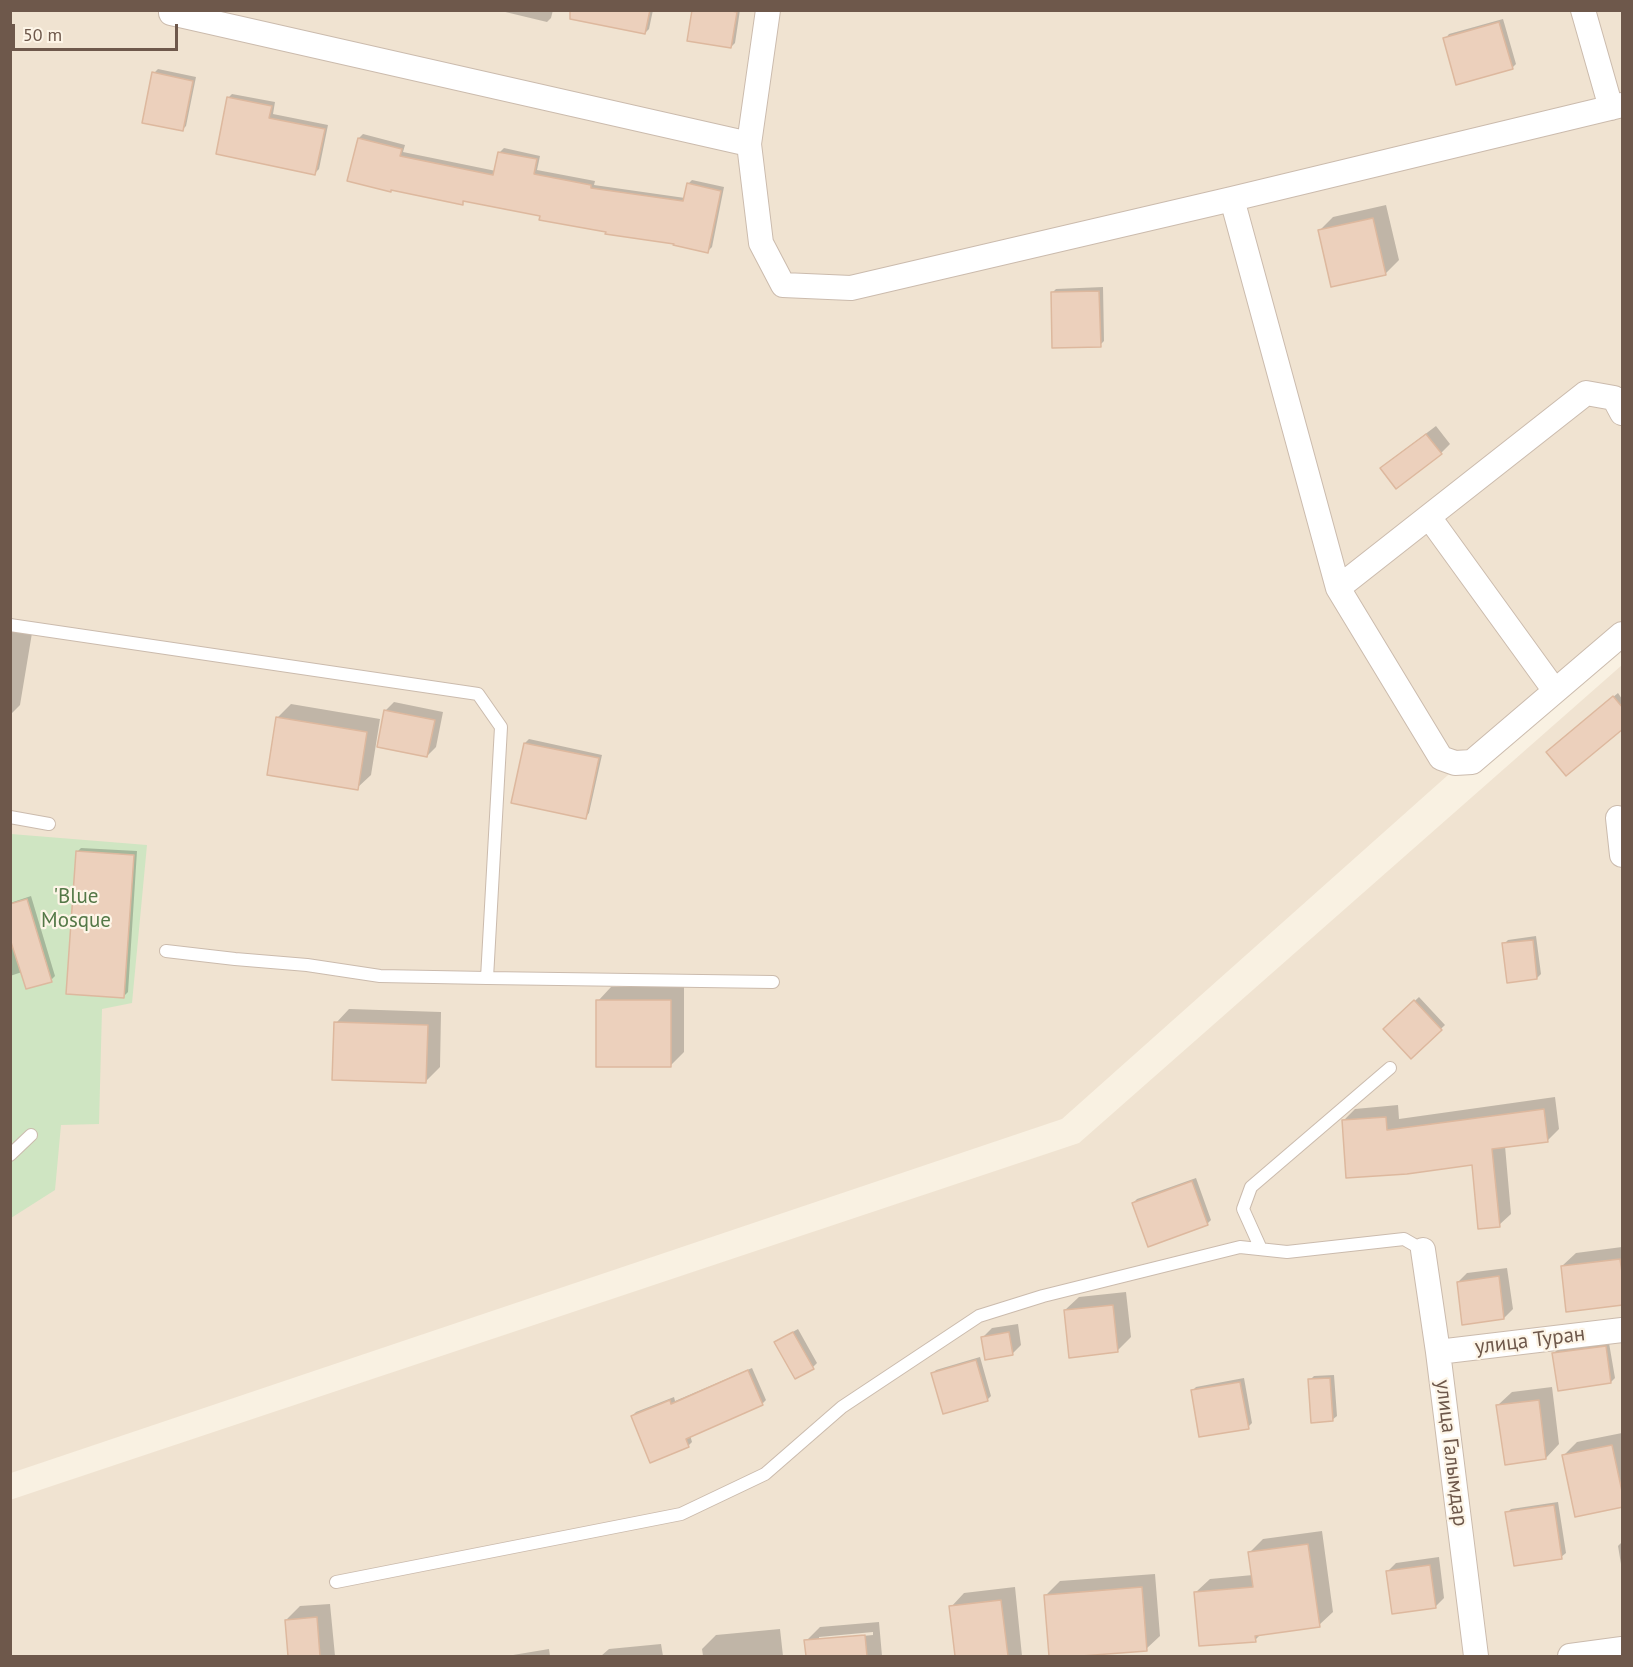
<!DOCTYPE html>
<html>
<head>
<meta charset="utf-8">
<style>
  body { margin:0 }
  #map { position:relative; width:1633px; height:1667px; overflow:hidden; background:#f9f1e2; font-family:"PT Sans",sans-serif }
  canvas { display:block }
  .frame { position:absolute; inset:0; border:12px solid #6e584b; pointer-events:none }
  .scale { position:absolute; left:12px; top:24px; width:166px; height:27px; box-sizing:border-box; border:3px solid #6e584b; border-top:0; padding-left:8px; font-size:18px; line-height:21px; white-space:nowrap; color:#6e584b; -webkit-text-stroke:4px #fdf5e7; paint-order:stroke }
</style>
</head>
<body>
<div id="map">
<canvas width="1633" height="1667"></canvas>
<div class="frame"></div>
<div class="scale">50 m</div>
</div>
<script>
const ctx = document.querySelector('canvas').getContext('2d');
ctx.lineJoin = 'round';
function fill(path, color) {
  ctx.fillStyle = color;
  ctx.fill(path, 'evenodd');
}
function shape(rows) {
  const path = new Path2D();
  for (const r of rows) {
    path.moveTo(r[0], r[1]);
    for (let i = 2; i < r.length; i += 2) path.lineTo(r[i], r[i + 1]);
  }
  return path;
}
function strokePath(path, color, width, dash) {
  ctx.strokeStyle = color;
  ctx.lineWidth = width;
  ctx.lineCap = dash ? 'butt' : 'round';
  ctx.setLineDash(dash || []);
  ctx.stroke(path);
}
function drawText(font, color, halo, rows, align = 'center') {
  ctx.font = font + ' "PT Sans",sans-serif';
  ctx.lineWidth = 4.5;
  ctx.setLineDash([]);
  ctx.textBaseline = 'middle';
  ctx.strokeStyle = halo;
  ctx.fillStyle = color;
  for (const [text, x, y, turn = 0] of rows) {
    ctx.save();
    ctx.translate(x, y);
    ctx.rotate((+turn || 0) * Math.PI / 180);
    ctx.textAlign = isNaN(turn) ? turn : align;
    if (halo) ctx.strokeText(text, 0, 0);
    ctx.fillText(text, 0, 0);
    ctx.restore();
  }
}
const residential = shape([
  [10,11,1622,11,1622,620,1062,1119,11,1473],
  [1622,665,1622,1656,11,1656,10,1500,1079,1143]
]);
const green = shape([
  [11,834,147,845,132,1003,102,1009,99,1124,61,1125,55,1190,11,1218]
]);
const shadow = shape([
  [497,10,553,10,551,18,547,22],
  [592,10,653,10,649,29,645,33],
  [694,10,740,10,735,43,731,47],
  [1503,19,1516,64,1512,68,1445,39,1449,34],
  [158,69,196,77,186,126,182,130,154,73],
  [232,94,275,102,273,114,328,125,319,169,315,173,228,98],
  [363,134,405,145,403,152,496,171,500,152,504,148,540,156,537,170,595,181,594,185,685,198,688,184,692,180,724,187,712,247,708,251,607,231,541,215,465,200,462,204,392,189,390,191,359,138],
  [1386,205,1399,260,1385,274,1319,231,1333,217],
  [1103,287,1104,341,1100,345,1052,293,1056,289],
  [1436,426,1450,444,1441,453,1382,469,1391,460],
  [10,624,33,627,20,705,10,715],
  [1618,693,1622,699,1622,727,1552,748],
  [394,702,443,712,436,747,427,756,385,711],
  [291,704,380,719,371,775,357,788,277,718],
  [529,739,602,755,589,813,585,818,525,743],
  [81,848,137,851,128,992,124,996,77,852],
  [31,896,55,976,51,980,22,972,10,976,10,903],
  [1536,936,1541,974,1537,978,1504,944,1508,940],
  [611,987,684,987,684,1052,670,1066,598,1001],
  [1419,997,1445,1025,1411,1057,1385,1029],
  [349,1009,441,1012,440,1067,426,1081,336,1023],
  [1555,1097,1559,1129,1547,1141,1505,1146,1511,1214,1499,1225,1473,1164,1343,1121,1355,1109,1398,1105,1399,1119],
  [1196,1178,1211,1220,1207,1224,1133,1203,1137,1199],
  [1622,1247,1622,1304,1562,1266,1576,1253],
  [1507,1268,1513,1309,1504,1318,1458,1282,1467,1273],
  [1126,1292,1131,1337,1117,1351,1065,1310,1079,1297],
  [1018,1324,1021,1345,1012,1354,983,1337,992,1328],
  [798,1329,817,1363,813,1367,776,1343,780,1339],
  [1609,1343,1615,1378,1611,1382,1554,1353,1558,1349],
  [980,1357,991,1396,987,1400,932,1374,936,1370],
  [752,1368,766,1400,762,1404,690,1435,692,1442,688,1446,632,1416,636,1412,674,1397,675,1401],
  [1334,1375,1337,1416,1332,1420,1310,1380,1314,1376],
  [1244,1378,1252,1423,1248,1427,1192,1391,1196,1387],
  [1552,1387,1559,1444,1546,1458,1498,1405,1512,1392],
  [1622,1433,1622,1505,1564,1455,1577,1442],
  [1558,1502,1566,1553,1561,1557,1507,1513,1511,1509],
  [1322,1531,1333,1612,1319,1625,1261,1634,1255,1640,1196,1592,1210,1579,1253,1575,1249,1553,1263,1539],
  [1622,1542,1622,1570,1618,1546],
  [1439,1557,1444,1598,1435,1607,1387,1572,1396,1563],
  [1155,1574,1160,1636,1146,1649,1051,1656,1046,1595,1060,1581],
  [1015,1587,1022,1656,956,1656,951,1607,964,1593],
  [330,1604,335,1656,289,1656,286,1620,300,1606],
  [879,1622,882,1656,807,1656,806,1641,820,1627],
  [873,1632,873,1635,819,1640,819,1637],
  [780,1629,783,1656,703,1656,702,1649,716,1635],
  [661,1644,663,1656,601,1656,609,1649],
  [549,1649,550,1656,507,1656]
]);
const building = shape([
  [570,10,650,10,645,34,570,19,570,10],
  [692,10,727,10,737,12,731,48,687,41,692,10],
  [1499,22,1513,69,1456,85,1443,38,1499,22],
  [152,72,193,81,183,131,142,123,152,72],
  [227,97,272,106,269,118,325,129,315,175,216,154,227,97],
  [358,138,402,149,400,156,493,175,498,152,537,159,534,174,591,185,591,188,683,201,687,183,721,191,708,253,673,245,674,244,605,234,606,232,539,220,540,216,463,201,463,205,391,190,391,192,347,181,358,138],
  [1373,218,1386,275,1331,287,1318,230,1373,218],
  [1099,291,1101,347,1052,348,1051,292,1099,291],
  [1426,434,1442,454,1396,489,1380,468,1426,434],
  [1613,696,1623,708,1623,729,1566,776,1546,752,1613,696],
  [384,710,435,720,427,757,377,747,384,710],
  [276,717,367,732,358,790,267,775,276,717],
  [524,743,599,758,586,819,511,803,524,743],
  [76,851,134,855,124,998,66,994,76,851],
  [27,899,52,982,26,989,10,939,10,904,27,899],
  [1533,940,1537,979,1507,983,1502,943,1533,940],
  [596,1000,671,1000,671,1067,596,1067,596,1000],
  [1414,1000,1442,1030,1411,1059,1383,1029,1414,1000],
  [334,1022,428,1025,426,1083,332,1080,334,1022],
  [1544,1109,1548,1142,1492,1149,1500,1227,1478,1229,1472,1165,1407,1174,1346,1178,1342,1120,1386,1117,1387,1130,1544,1109],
  [1192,1181,1208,1225,1148,1247,1132,1203,1192,1181],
  [1620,1259,1623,1279,1623,1305,1566,1312,1561,1266,1620,1259],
  [1499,1276,1504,1319,1462,1325,1457,1282,1499,1276],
  [1113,1305,1118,1352,1069,1358,1064,1310,1113,1305],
  [793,1332,814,1369,795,1379,774,1342,793,1332],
  [1009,1332,1013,1355,985,1360,981,1337,1009,1332],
  [1606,1346,1611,1383,1558,1391,1552,1353,1606,1346],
  [976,1360,988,1401,943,1414,931,1373,976,1360],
  [748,1370,763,1405,686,1439,689,1447,650,1463,631,1416,670,1400,671,1404,748,1370],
  [1330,1378,1333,1421,1311,1423,1308,1379,1330,1378],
  [1240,1382,1249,1429,1199,1437,1191,1390,1240,1382],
  [1539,1400,1546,1459,1505,1465,1496,1405,1539,1400],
  [1612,1445,1623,1496,1623,1507,1575,1517,1562,1455,1612,1445],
  [1554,1505,1562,1559,1514,1566,1505,1512,1554,1505],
  [1308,1544,1320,1627,1255,1636,1256,1642,1199,1646,1194,1592,1253,1587,1248,1552,1308,1544],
  [1430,1565,1436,1608,1392,1614,1386,1571,1430,1565],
  [1142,1587,1147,1651,1081,1656,1049,1656,1044,1595,1142,1587],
  [1001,1600,1008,1656,955,1656,949,1606,1001,1600],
  [317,1617,320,1656,288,1656,285,1620,317,1617],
  [865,1635,867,1656,806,1656,804,1640,865,1635]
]);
const service = shape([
  [10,625,478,694,501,727,487,978,380,976,307,965,235,959,166,951],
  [10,817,49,824],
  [487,978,773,982],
  [10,1155,31,1135],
  [1261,1249,1243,1209,1251,1187,1390,1068],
  [336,1582,681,1514,765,1474,842,1407,979,1316,1043,1296,1240,1247,1287,1252,1404,1239,1423,1250]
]);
const minor = shape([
  [768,10,749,144,761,243,783,285,851,288,1232,199,1622,105],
  [1583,10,1611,108],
  [171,13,749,144],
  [1232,199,1338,588,1441,758,1455,763,1472,762,1622,634],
  [1429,517,1555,691],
  [1338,588,1586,393,1614,398,1622,413],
  [1618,818,1622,855],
  [1423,1250,1438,1352,1476,1656],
  [1438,1352,1622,1330],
  [1570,1656,1622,1649]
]);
const parkNames = [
  ["'Blue",76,897],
  ["Mosque",76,921]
];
const streetNames = [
  ["улица Туран",1530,1341,-7],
  ["улица Галымдар",1451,1453,83]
];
fill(residential, '#f0e3d1');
fill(green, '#cfe5c2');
fill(shadow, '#0003');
fill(building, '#ecd0bc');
strokePath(building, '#ddb89e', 1.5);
strokePath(service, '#cbbbad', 14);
strokePath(minor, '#cbbbad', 26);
strokePath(service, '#fff', 12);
strokePath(minor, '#fff', 24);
drawText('21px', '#547847', '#fdf5e7', parkNames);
drawText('21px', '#6e584b', '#fdf5e7', streetNames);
</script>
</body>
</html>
